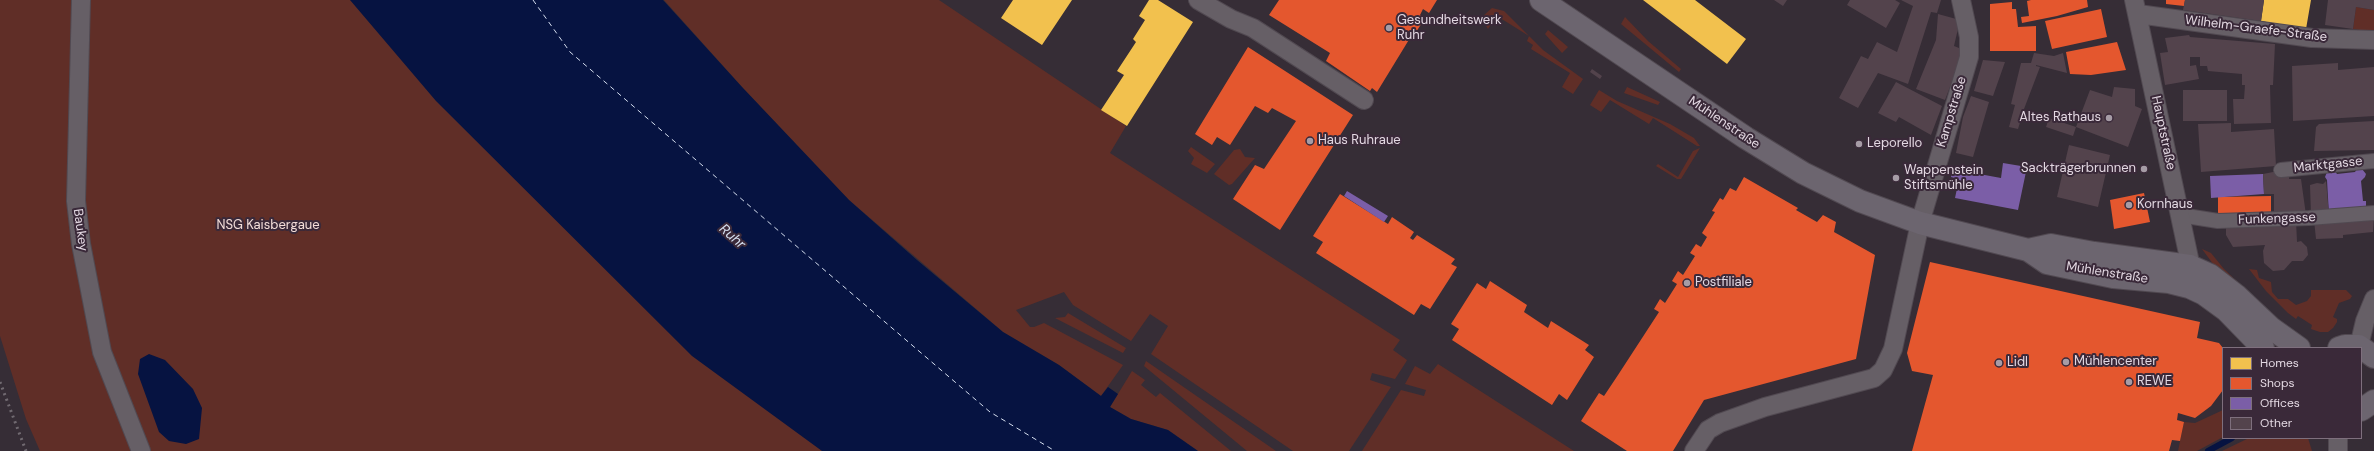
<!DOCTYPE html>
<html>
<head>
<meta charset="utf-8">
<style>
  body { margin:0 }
  #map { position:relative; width:2374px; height:451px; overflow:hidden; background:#362d36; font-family:"DM Sans",sans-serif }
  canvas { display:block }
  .legend { position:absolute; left:2222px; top:347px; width:140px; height:92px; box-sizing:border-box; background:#3a2939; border:1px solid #7e6f7d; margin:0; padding:5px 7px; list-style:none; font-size:12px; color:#e3d8e2 }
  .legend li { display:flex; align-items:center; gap:8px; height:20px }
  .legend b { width:20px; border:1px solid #7e6f7d }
</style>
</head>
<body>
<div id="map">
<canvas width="2374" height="451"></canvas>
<ul class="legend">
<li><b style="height:11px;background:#f2c14e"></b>Homes</li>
<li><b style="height:11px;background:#e4572e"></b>Shops</li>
<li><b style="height:11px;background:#7b5ea7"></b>Offices</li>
<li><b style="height:11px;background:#53434c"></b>Other</li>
</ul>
</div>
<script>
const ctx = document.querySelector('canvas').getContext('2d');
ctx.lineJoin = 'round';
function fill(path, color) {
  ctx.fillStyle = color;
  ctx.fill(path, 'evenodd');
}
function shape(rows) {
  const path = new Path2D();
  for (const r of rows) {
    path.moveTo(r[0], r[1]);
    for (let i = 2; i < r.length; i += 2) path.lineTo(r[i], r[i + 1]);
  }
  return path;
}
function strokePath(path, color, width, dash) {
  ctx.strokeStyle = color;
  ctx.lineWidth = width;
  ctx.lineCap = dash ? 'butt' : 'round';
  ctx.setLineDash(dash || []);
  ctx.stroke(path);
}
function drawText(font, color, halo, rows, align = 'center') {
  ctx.font = font + ' "DM Sans",sans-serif';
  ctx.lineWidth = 4;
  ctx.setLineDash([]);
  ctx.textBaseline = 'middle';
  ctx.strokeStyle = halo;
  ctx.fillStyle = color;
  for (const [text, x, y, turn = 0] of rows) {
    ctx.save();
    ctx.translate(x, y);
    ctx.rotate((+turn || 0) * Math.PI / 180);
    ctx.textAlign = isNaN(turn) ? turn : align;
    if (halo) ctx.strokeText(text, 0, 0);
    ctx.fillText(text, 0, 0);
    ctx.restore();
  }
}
const green = shape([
  [0,0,412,0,849,451,40,451,26,419,0,336],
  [664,0,939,0,1126,126,1110,153,1400,340,1393,350,1407,360,1406,362,1395,379,1372,373,1370,380,1391,387,1349,451,1293,451,1151,354,1168,326,1150,314,1131,341,1073,305,1064,292,1016,310,1030,327,1034,327,1044,323,1123,365,1101,396,1059,365,1003,332,849,200,742,87],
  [2356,7,2374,10,2374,32,2353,29],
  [1492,8,1504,11,1543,50,1583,79,1573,94,1562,87,1570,73,1531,49,1533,45,1527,41,1529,36,1497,16,1488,29,1483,21,1483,16],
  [1625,17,1648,41,1681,69,1679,72,1621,24],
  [1548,30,1568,47,1562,53,1545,34],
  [1627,87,1660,102,1658,105,1624,93],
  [1599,90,1617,101,1670,124,1694,138,1700,146,1697,146,1653,118,1649,124,1610,100,1601,112,1590,105],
  [1191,147,1215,164,1207,173,1191,164,1194,158,1188,151],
  [1700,148,1681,179,1677,179,1656,166,1658,164,1678,177,1693,151],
  [1240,149,1245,157,1255,158,1232,184,1229,185,1214,174,1234,150],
  [2202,249,2211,253,2224,269,2271,314,2219,272],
  [2249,269,2257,270,2259,278,2271,282,2272,292,2278,299,2288,299,2296,305,2307,301,2311,296,2311,290,2346,290,2352,296,2350,299,2339,303,2333,317,2337,319,2337,322,2333,328,2328,332,2320,332,2311,329,2312,325,2298,316,2296,319,2288,313,2266,291],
  [1068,313,1126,348,1123,353,1055,318,1065,317],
  [1146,361,1276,451,1247,451,1144,366],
  [1438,364,1574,451,1362,451,1401,390,1424,396,1426,390,1405,384,1415,366,1430,374],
  [1132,371,1145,380,1141,385,1156,397,1160,393,1231,451,1198,451,1168,430,1131,419,1110,407],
  [2223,410,2223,437,2197,451,2178,451,2184,422,2195,423],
  [2249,438,2308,438,2312,451,2222,451]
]);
const water = shape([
  [350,0,663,0,742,87,849,200,917,260,1003,332,1059,365,1101,396,1108,387,1118,394,1110,407,1131,419,1168,430,1198,451,822,451,692,356,436,101],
  [149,354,165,360,193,389,202,408,199,439,186,444,169,441,159,432,138,374,140,359]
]);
const homes = shape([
  [1013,0,1072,0,1042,45,1001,18],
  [1149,0,1158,0,1193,22,1127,126,1101,110,1124,75,1117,71,1136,42,1133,39,1145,20,1139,16],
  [1643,0,1695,0,1746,39,1727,64],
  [2264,0,2311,0,2306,29,2261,21]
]);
const shops = shape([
  [1279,0,1437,0,1429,13,1423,9,1420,15,1425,18,1411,40,1410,38,1377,92,1372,88,1370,91,1326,61,1330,53,1269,15],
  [2031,0,2087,0,2088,7,2057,16,2022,23,2021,17,2029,16,2027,1],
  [2166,0,2185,0,2184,6,2166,4],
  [2012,2,2012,9,2016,9,2018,27,2036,26,2036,51,1990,51,1990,4],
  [2101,9,2107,37,2052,49,2045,21],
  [2117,42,2126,70,2091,75,2070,74,2066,52],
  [1248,47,1353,115,1280,230,1233,199,1255,165,1264,169,1296,121,1272,108,1268,113,1255,106,1230,145,1217,137,1212,145,1195,134],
  [1744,177,1798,208,1796,210,1817,222,1823,215,1836,222,1834,232,1875,255,1856,359,1704,400,1673,451,1627,451,1581,421,1599,393,1604,396,1618,375,1659,312,1654,309,1660,299,1665,303,1677,284,1672,281,1678,271,1683,275,1695,256,1690,253,1696,244,1701,247,1707,237,1702,233,1715,212,1712,211,1720,198,1723,200,1730,188,1736,191],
  [2144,193,2150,222,2114,229,2110,200],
  [1340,194,1388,224,1392,217,1414,232,1410,238,1413,240,1417,235,1455,259,1451,264,1457,267,1430,309,1421,304,1414,315,1316,253,1323,242,1313,236],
  [2271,196,2271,217,2218,218,2218,197],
  [1930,262,2200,322,2197,338,2219,343,2223,348,2223,390,2211,406,2195,418,2178,413,2177,420,2184,422,2180,441,2172,440,2169,451,1912,451,1933,375,1912,371,1907,353],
  [1490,281,1527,305,1524,312,1548,328,1551,321,1589,345,1585,350,1594,357,1567,400,1559,394,1552,405,1452,340,1459,329,1451,324,1477,283,1486,289]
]);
const offices = shape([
  [2003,163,2027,167,2018,210,1955,198,1959,179,1951,177,1952,169,2001,178],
  [2357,169,2362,169,2366,174,2365,177,2361,181,2363,201,2366,201,2366,207,2329,215,2327,180,2325,177,2327,172,2334,170,2337,174,2355,172],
  [2263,174,2264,194,2211,198,2210,176],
  [1347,191,1388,216,1384,222,1344,196]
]);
const stream = shape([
  [2208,451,2232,438]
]);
const ferry = shape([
  [533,0,570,52,990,412,1055,451]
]);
const building = shape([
  [1774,0,1787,0,1783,6],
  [1850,0,1895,0,1900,3,1886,28,1847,5],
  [1901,0,1941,0,1937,13,1931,12,1908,84,1878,73,1858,108,1839,98,1861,56,1868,59,1877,42,1897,52,1913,6],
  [2185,0,2264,0,2261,21,2183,10],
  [2328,0,2374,0,2374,10,2356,7,2353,29,2325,25],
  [1938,14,1960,20,1954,46,1964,50,1945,100,1916,89,1936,40],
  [2189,35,2190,37,2275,44,2273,85,2270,85,2271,123,2234,124,2233,99,2244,99,2245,85,2242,85,2242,74,2208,71,2207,66,2200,66,2200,57,2190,57,2190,66,2196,65,2199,79,2165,85,2160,53,2168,52,2165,38],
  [2034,53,2054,56,2063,53,2067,73,2036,65,2036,66,2040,67,2024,109,2018,129,2009,127,2015,105,2011,104,2021,63,2031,63],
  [1983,60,2005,62,1993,96,1974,91],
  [2338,63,2338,70,2374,67,2374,116,2293,121,2292,66],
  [1592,69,1602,76,1600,79,1590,72],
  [1896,82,1942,106,1931,135,1899,117,1896,122,1878,113],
  [2114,87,2135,89,2135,106,2142,109,2128,147,2076,127,2090,90,2112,97],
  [2183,90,2227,90,2227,121,2183,121],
  [1971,96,1989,102,1973,157,1956,153,1963,117],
  [2049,118,2076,127,2073,136,2046,127],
  [2374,121,2374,150,2314,151,2316,127,2319,124],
  [2231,123,2231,132,2274,129,2276,166,2201,172,2198,124],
  [2069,145,2110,155,2098,207,2057,197],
  [2273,172,2289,172,2289,179,2301,179,2306,215,2274,217,2274,194,2264,194,2263,174],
  [2326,181,2329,215,2311,215,2310,185,2317,183,2323,184],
  [2374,216,2373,232,2343,235,2343,238,2316,239,2314,220],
  [2296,220,2297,242,2301,241,2307,247,2308,255,2303,261,2292,261,2284,270,2273,271,2264,263,2263,251,2265,245,2233,247,2226,235,2226,223]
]);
const pedestrian = shape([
  [2281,170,2374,161],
  [2180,215,2218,221,2309,218,2374,213]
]);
const minor = shape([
  [81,0,76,201,81,244,102,352,141,451],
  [1198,0,1231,19,1253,28,1364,100],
  [2134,0,2189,258,2189,279],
  [2138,14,2312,38,2374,40],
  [2359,346,2365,321,2374,299],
  [2338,438,2338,451],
  [1694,451,1708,430,1720,423,1765,407,1874,378,1883,370,1893,349,1920,223,1969,57,1969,37,1961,0]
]);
const secondary = shape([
  [1541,0,1746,138,1803,173,1860,201,1920,223,2028,250,2047,263,2113,277,2169,282,2189,287,2204,294,2226,310,2263,348],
  [2028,250,2051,245,2094,253,2190,266,2210,275,2237,296,2271,328,2299,348],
  [2339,348,2345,346,2359,346,2374,357],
  [2361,410,2374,401]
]);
const rail = shape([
  [0,382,26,451]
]);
const markers = [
  [1389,28,4,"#a69ca6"],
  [2109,118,4,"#a69ca6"],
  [1310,141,4,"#a69ca6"],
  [1859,144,4,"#a69ca6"],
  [2144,169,4,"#a69ca6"],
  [1896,178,4,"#a69ca6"],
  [2129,205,4,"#a69ca6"],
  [1687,283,4,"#a69ca6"],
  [2066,362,4,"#a69ca6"],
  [1999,363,4,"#a69ca6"],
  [2129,382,4,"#a69ca6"]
];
const poiNames = [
  ["Gesundheitswerk",1397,21],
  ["Ruhr",1397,36],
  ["Altes Rathaus",2101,118,"right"],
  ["Haus Ruhraue",1318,141],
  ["Leporello",1867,144],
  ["Sackträgerbrunnen",2136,169,"right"],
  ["Wappenstein",1904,171],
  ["Stiftsmühle",1904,186],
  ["Kornhaus",2137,205],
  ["Postfiliale",1695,283],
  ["Mühlencenter",2074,362],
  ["Lidl",2007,363],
  ["REWE",2137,382]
];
const streetNames = [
  ["Wilhelm-Graefe-Straße",2256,29,7],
  ["Kampstraße",1952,112,-73],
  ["Mühlenstraße",1724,123,34],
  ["Hauptstraße",2163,133,78],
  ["Marktgasse",2328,165,-6],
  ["Funkengasse",2277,219,-2],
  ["Baukey",80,230,82],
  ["Mühlenstraße",2107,273,9]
];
const parkNames = [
  ["NSG Kaisbergaue",268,226]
];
const waterNames = [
  ["Ruhr",732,237,41]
];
fill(green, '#602e27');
fill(water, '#061341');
fill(homes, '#f2c14e');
fill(shops, '#e4572e');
fill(offices, '#7b5ea7');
strokePath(stream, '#061341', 6);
strokePath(ferry, '#d4ddee', 1, [5, 4]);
fill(building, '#53434c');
strokePath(pedestrian, '#514951', 16);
strokePath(minor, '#514951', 20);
strokePath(secondary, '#514951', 24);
strokePath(pedestrian, '#665f66', 14);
strokePath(minor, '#665f66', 18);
strokePath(secondary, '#6c656f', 22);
strokePath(rail, '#716a71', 3, [2, 4]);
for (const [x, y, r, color] of markers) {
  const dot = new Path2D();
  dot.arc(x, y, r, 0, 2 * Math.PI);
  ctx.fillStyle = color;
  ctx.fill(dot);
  strokePath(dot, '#3a2939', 1.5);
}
drawText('13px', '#e3d8e2', '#3a2939', poiNames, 'left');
drawText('13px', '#e3d8e2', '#3a2939', streetNames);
drawText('13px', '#f3ddd8', '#3a2939', parkNames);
drawText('italic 14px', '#d4ddee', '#3a2939', waterNames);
</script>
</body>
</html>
